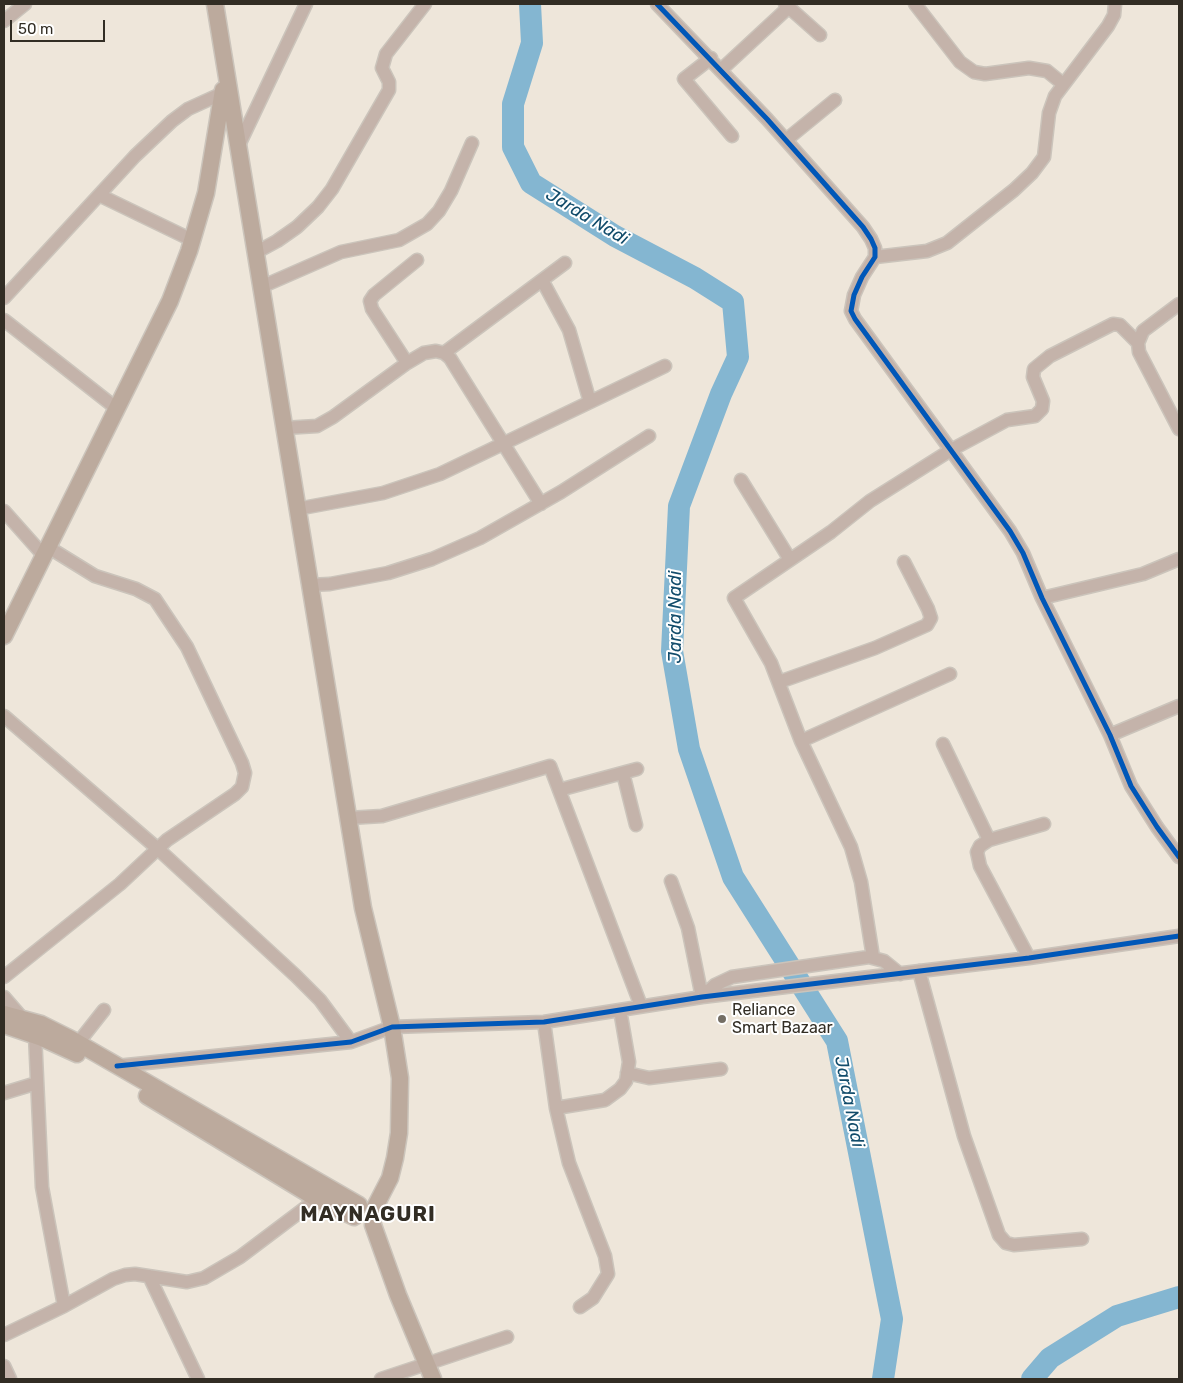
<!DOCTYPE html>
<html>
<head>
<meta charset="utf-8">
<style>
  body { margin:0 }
  #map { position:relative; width:1183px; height:1383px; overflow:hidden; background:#eee6da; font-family:Rubik,sans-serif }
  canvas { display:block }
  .frame { position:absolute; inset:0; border:5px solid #322d24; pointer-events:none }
  .scale { position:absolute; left:10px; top:20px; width:95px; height:22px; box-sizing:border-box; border:2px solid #322d24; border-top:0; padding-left:6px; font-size:15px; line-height:18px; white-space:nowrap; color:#322d24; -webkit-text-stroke:4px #fff; paint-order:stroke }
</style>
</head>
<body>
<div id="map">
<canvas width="1183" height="1383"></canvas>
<div class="frame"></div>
<div class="scale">50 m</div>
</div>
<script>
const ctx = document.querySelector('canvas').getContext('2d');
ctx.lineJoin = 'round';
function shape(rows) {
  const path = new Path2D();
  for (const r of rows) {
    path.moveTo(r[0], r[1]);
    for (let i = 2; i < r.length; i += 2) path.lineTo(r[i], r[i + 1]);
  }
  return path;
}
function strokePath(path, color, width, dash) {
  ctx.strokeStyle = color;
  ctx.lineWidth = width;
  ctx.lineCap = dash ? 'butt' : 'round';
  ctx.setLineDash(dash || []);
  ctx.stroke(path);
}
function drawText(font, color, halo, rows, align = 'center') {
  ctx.font = font + ' Rubik,sans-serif';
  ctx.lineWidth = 4;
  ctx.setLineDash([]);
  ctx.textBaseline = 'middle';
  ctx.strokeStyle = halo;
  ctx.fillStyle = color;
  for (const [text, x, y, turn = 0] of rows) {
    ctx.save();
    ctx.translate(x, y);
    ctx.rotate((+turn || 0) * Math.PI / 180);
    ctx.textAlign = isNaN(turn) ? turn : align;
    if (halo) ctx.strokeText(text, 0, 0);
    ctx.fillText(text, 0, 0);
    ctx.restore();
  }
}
const river = shape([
  [530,4,532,43,513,104,513,147,531,183,615,236,695,278,733,302,738,357,721,394,679,506,672,651,689,749,733,877,837,1041,892,1319,883,1379],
  [1032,1379,1050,1358,1117,1316,1179,1297]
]);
const minor = shape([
  [657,4,767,119,863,227,871,239,875,248,875,257,862,277,854,295,851,311,855,319,1010,531,1023,553,1042,598,1110,735,1131,786,1157,827,1179,857],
  [785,4,820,35],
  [915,4,960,62,974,72,985,74,1029,68,1047,71,1063,84],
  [4,21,25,4],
  [711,58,684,79,732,136],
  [722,69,789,7],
  [786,140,835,100],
  [238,147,306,4],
  [99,195,192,240],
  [255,253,277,241,297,227,318,207,332,189,389,90,389,82,382,68,386,54,425,4],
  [875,257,927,251,947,243,1014,190,1032,173,1044,157,1049,113,1055,96,1108,26,1114,15,1115,4],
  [542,280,569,330,590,402],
  [261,287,341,252,399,240,427,224,439,211,451,191,472,143],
  [4,298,135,156,172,121,188,109,223,93],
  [1179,304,1143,331,1138,343,1139,352,1179,429],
  [4,320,116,408],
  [444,353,565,263],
  [407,363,372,309,370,301,374,295,417,260],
  [284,428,317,426,333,417,407,363,424,353,436,351,444,353,450,358,541,504],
  [741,480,789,558],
  [297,509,383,493,440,474,665,366],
  [4,511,44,556],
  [310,585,330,584,388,573,432,559,480,538,561,492,649,436],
  [1042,598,1143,574,1179,559],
  [779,682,875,648,927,625,931,618,928,609,904,562],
  [4,716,158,849,296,976,320,1000,351,1042],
  [1110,735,1179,706],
  [801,741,950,674],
  [943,744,989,840],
  [623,773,636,825],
  [559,790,637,769],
  [349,818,382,816,550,766,641,1006],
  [671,881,688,928,702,997],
  [873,957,861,882,851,847,801,741,771,663,734,598,831,532,870,501,951,450,1007,420,1035,416,1042,409,1043,401,1033,377,1034,369,1050,356,1113,324,1120,325,1138,343],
  [1029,958,980,866,977,852,980,846,989,840,1044,824],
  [919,971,964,1136,999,1235,1006,1243,1014,1245,1082,1239],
  [4,977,120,884,167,840,235,794,242,787,245,773,242,763,187,647,155,599,136,589,95,576,48,547],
  [4,997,23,1019],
  [702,997,715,985,732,977,869,957,884,961,900,974],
  [544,1022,556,1108,569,1163,605,1256,608,1274,593,1298,580,1307],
  [35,1035,42,1187,64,1306],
  [78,1043,104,1010],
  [117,1066,351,1042,392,1027,544,1022,702,997,1029,958,1179,936],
  [627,1073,649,1078,721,1069],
  [4,1093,37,1083],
  [556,1108,605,1100,620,1089,626,1081,629,1062,620,1010],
  [149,1276,198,1379],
  [4,1335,64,1306,113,1279,125,1275,135,1274,187,1282,204,1278,240,1257,317,1199],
  [4,1366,10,1379],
  [381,1379,507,1337]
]);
const major = shape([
  [215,4,363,908,392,1027,400,1078,399,1133,395,1158,390,1178,375,1207],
  [4,636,170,301,189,251,206,193,223,90],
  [4,1014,41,1024,71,1039,359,1205],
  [4,1025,42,1038,77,1054],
  [147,1096,317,1199,354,1217],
  [373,1225,398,1295,433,1379]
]);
const cycleway = shape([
  [657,4,767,119,863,227,871,239,875,248,875,257,862,277,854,295,851,311,855,319,1010,531,1023,553,1042,598,1110,735,1131,786,1157,827,1179,857],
  [117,1066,351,1042,392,1027,544,1022,702,997,1029,958,1179,936]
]);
const markers = [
  [722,1019,5,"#746e64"]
];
const poiNames = [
  ["Reliance",732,1010],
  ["Smart Bazaar",732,1028]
];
const waterNames = [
  ["Jarda Nadi",587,217,31],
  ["Jarda Nadi",676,617,-90],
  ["Jarda Nadi",849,1102,79]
];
const districtNames = [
  ["MAYNAGURI",368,1215]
];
strokePath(river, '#84b6d1', 22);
strokePath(minor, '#cbc4bb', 15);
strokePath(major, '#cbc4bb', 19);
strokePath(minor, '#c4b3aa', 12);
strokePath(major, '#bcaa9d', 16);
strokePath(cycleway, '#0057b8', 5);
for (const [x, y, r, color] of markers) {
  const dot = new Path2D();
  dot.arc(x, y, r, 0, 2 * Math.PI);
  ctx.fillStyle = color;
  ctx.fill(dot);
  strokePath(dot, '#fff', 2);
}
drawText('16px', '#322d24', '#fff', poiNames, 'left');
drawText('italic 18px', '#124c6b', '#fff', waterNames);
ctx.letterSpacing = '1px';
drawText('bold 21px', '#322d24', '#fff', districtNames);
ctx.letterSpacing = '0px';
</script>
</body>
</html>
